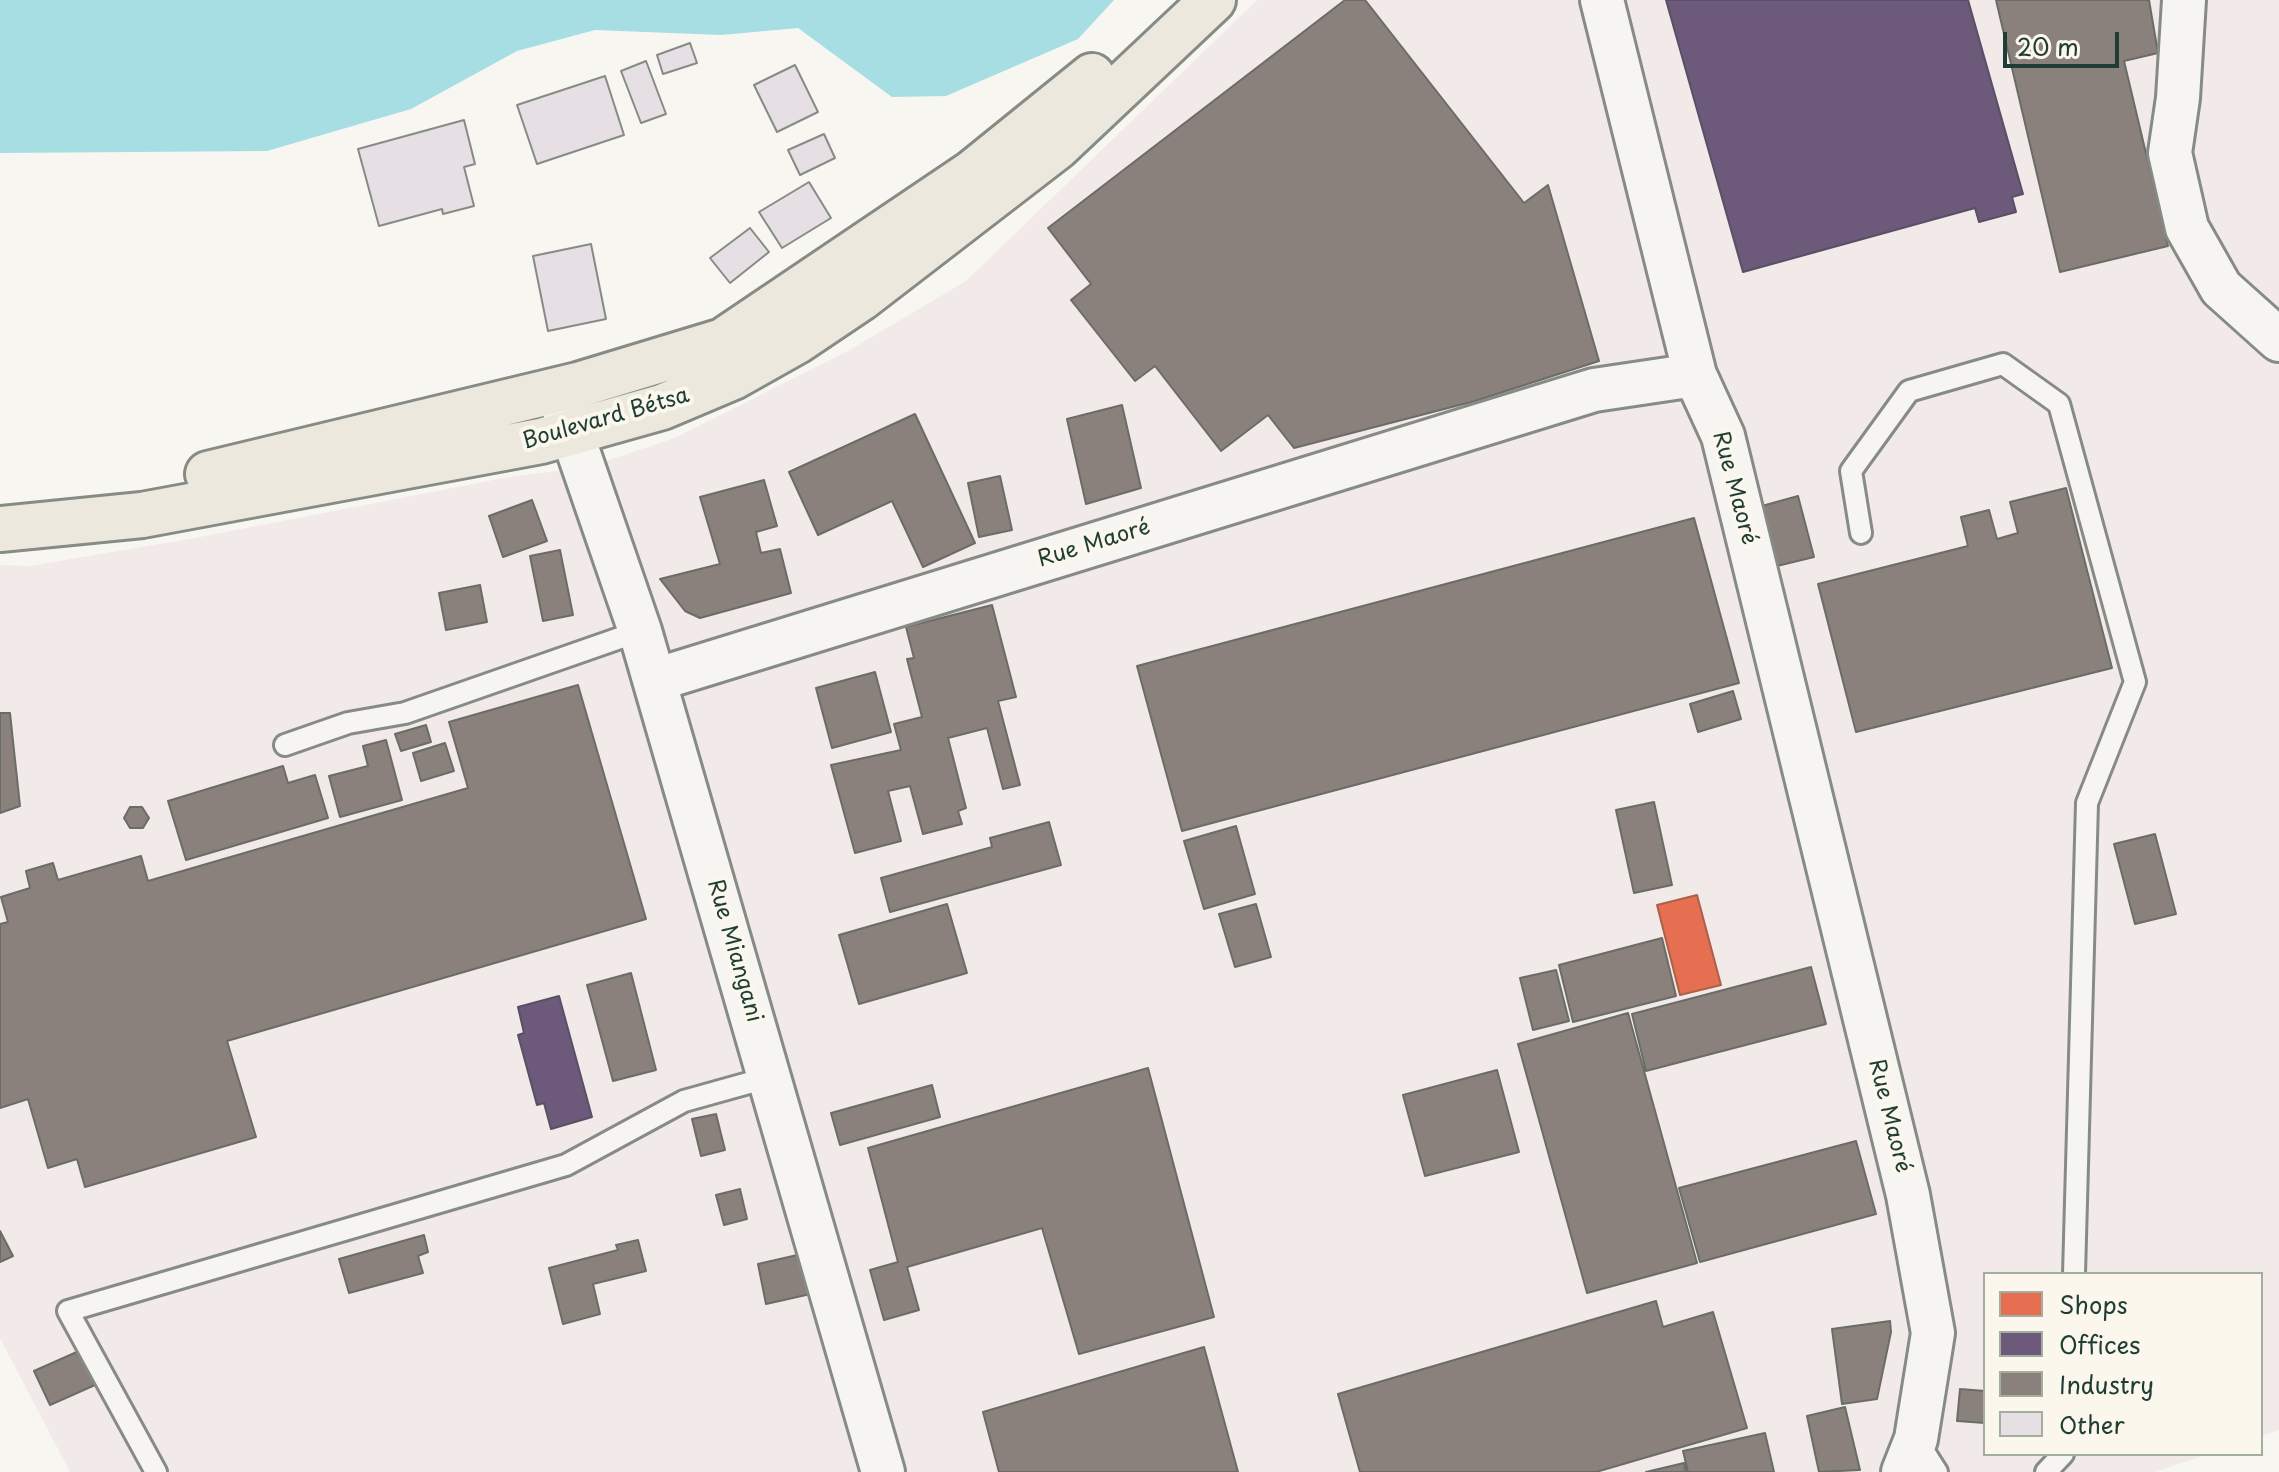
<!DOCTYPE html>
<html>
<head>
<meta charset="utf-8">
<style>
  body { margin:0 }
  #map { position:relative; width:2279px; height:1472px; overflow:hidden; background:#f8f6f0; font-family:"Playpen Sans",sans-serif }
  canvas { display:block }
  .legend { position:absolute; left:1983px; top:1272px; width:280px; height:184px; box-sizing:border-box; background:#fbf7ec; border:2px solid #a3ada2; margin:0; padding:10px 14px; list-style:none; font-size:24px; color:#1f3d34 }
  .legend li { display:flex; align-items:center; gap:16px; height:40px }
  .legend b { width:40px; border:2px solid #a3ada2 }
  .scale { position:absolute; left:2003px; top:32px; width:116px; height:36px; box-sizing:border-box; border:4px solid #1f3d34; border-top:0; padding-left:10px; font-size:24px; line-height:28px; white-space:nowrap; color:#1f3d34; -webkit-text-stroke:6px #fbf7ec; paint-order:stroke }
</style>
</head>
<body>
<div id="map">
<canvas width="2279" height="1472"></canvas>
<ul class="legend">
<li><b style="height:22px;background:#e76f51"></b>Shops</li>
<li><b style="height:22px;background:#6d597a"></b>Offices</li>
<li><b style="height:22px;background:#8a817c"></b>Industry</li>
<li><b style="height:22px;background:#e6dfe4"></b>Other</li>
</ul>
<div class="scale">20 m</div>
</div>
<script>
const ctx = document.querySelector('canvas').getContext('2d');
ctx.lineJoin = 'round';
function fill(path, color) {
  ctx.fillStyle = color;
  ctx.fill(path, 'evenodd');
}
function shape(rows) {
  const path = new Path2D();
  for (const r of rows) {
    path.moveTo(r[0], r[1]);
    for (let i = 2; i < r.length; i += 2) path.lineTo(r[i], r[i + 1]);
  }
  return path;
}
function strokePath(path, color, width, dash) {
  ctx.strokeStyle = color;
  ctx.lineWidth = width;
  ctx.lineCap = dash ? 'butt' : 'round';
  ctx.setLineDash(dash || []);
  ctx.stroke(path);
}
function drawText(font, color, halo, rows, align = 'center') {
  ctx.font = font + ' "Playpen Sans",sans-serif';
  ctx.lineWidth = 8;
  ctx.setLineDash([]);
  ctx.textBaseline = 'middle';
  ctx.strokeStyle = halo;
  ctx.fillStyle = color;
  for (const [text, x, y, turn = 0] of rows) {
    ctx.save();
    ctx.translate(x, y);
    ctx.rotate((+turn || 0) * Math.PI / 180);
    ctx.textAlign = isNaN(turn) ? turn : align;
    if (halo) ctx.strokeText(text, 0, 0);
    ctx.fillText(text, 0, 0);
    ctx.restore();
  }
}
const built = shape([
  [1257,0,2279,0,2279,1430,2261,1436,2261,1274,1985,1274,1985,1454,2208,1454,2155,1472,70,1472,0,1338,0,565,30,566,195,538,504,478,591,466,675,438,848,351,966,281]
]);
const water = shape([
  [0,0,1114,0,1078,39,946,96,892,97,798,28,721,35,595,30,517,51,411,109,267,151,0,153]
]);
const shops = shape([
  [1697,895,1721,985,1680,995,1657,905,1697,895]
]);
const offices = shape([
  [1666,0,1968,0,2023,194,2012,197,2016,212,1979,222,1975,208,1743,272,1666,0],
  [559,996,592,1117,551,1129,544,1103,537,1105,518,1035,524,1033,518,1007,559,996]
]);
const industry = shape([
  [1345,0,1365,0,1524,203,1548,185,1599,361,1475,401,1294,448,1268,415,1221,451,1155,366,1135,381,1071,300,1091,284,1048,228,1345,0],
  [1996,0,2149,0,2158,53,2124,61,2168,246,2060,272,1996,0],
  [1122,405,1141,488,1086,504,1067,419,1122,405],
  [915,414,975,543,923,567,892,501,818,535,789,472,915,414],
  [1000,476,1012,530,979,537,968,483,1000,476],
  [764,480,777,526,756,532,761,553,780,549,791,593,700,618,685,611,660,579,720,564,700,497,764,480],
  [2066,488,2112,668,1856,732,1818,584,1968,546,1961,517,1989,510,1997,539,2018,533,2010,502,2066,488],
  [1798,496,1814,557,1777,566,1762,506,1798,496],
  [532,500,547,541,503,557,489,516,532,500],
  [1694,518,1739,683,1182,831,1137,666,1694,518],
  [560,550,573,615,543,621,530,556,560,550],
  [480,585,487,622,446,630,439,593,480,585],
  [992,605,1016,697,998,701,1020,785,1003,789,987,728,948,738,966,808,958,811,962,824,923,834,910,786,888,791,901,841,855,853,831,765,901,750,894,724,922,717,907,659,914,658,906,627,992,605],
  [875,672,891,732,832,748,816,688,875,672],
  [578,685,646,919,227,1041,256,1137,85,1187,77,1159,48,1168,28,1099,0,1108,0,924,8,922,1,897,30,888,26,871,53,863,58,880,141,856,148,881,468,788,449,722,578,685],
  [1733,691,1741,719,1698,732,1690,704,1733,691],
  [0,713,10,713,20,806,0,813,0,713],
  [426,725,431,742,401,751,395,734,426,725],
  [386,740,402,800,340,817,329,776,368,766,363,746,386,740],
  [445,743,454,771,421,781,413,753,445,743],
  [283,766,288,783,315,775,328,818,186,860,168,801,283,766],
  [1654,802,1672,885,1634,893,1616,810,1654,802],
  [130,807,142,807,149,818,143,828,130,828,124,818,130,807],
  [1049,822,1061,865,890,912,881,878,992,847,990,838,1049,822],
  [1236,826,1255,894,1204,909,1184,841,1236,826],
  [2155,834,2176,914,2135,924,2114,844,2155,834],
  [947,904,967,973,859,1004,839,935,947,904],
  [1256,904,1271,957,1235,967,1219,914,1256,904],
  [1662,938,1676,996,1573,1022,1559,965,1662,938],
  [1811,967,1826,1024,1646,1071,1632,1014,1811,967],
  [1556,970,1569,1021,1533,1030,1520,978,1556,970],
  [631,973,656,1070,613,1081,587,985,631,973],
  [1628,1013,1697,1263,1587,1293,1518,1044,1628,1013],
  [1148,1068,1214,1317,1079,1354,1042,1228,907,1267,919,1310,884,1320,870,1270,898,1262,868,1148,1148,1068],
  [1497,1070,1519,1152,1425,1176,1403,1095,1497,1070],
  [932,1085,940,1117,840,1145,831,1113,932,1085],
  [716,1114,725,1150,701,1156,692,1119,716,1114],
  [1856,1141,1876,1214,1700,1262,1679,1188,1856,1141],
  [740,1189,747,1219,724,1225,716,1195,740,1189],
  [0,1231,13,1256,0,1262,0,1231],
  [424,1235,428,1252,418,1256,423,1273,349,1293,339,1259,424,1235],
  [638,1240,646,1271,593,1284,600,1314,563,1324,549,1268,618,1250,616,1245,638,1240],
  [806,1253,815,1293,766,1304,758,1264,806,1253],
  [1656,1301,1663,1327,1713,1312,1747,1428,1596,1472,1360,1472,1338,1394,1656,1301],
  [1890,1321,1891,1332,1877,1399,1842,1404,1832,1329,1890,1321],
  [1204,1347,1238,1472,999,1472,983,1412,1204,1347],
  [79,1351,95,1385,50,1405,34,1371,79,1351],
  [1960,1389,1985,1391,1985,1423,1957,1421,1960,1389],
  [1845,1407,1860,1470,1819,1472,1807,1416,1845,1407],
  [1765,1433,1774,1472,1688,1472,1683,1451,1765,1433],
  [1684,1463,1686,1472,1646,1472,1684,1463]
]);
const building = shape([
  [690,43,697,63,663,74,657,55,690,43],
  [646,61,666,114,641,123,621,71,646,61],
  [795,65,818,112,777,132,754,85,795,65],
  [605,76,624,135,537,164,517,105,605,76],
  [464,120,475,164,464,167,474,206,443,214,442,209,379,226,358,149,464,120],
  [824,134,835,158,800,175,788,150,824,134],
  [809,182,831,218,782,248,759,212,809,182],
  [750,228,769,252,730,283,710,258,750,228],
  [591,244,606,319,548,331,533,256,591,244]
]);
const lane = shape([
  [1861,533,1851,471,1909,391,2003,364,2059,404,2135,682,2087,803,2074,1274],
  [285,745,348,723,405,713,640,631],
  [1916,1439,1937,1472],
  [156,1472,68,1311,566,1165,684,1101,770,1077],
  [2046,1472,2063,1454]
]);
const street = shape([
  [1602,0,1695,375],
  [2184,0,2178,98,2170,153,2187,228,2221,288,2279,340],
  [557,390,640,631,883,1472],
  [655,680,1594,390,1695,375,1723,436,1908,1195,1933,1333,1916,1439,1903,1472]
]);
const primary = shape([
  [208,474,578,385,723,341,972,173,1092,76],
  [0,529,142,515,541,441,662,407,733,377,797,341,861,298,1057,147,1213,0]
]);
const streetNames = [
  ["Boulevard Bétsa",606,419,-16],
  ["Rue Maoré",1734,488,75],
  ["Rue Maoré",1094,544,-17],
  ["Rue Miangani",734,951,74],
  ["Rue Maoré",1889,1116,76]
];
fill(built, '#f2e9e9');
fill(water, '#a6dee4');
fill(shops, '#e76f51');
strokePath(shops, '#ab6048', 2);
fill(offices, '#6d597a');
strokePath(offices, '#565165', 2);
fill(industry, '#8a817c');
strokePath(industry, '#6a6d66', 2);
fill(building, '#e6dfe4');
strokePath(building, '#868b86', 2);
strokePath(lane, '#868b86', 26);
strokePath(street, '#868b86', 48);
strokePath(primary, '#868b86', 50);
strokePath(lane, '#f6f5f1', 20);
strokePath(street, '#f6f5f1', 42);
strokePath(primary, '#ede8dd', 44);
drawText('22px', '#1f3d34', '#fbf7ec', streetNames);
</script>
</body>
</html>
